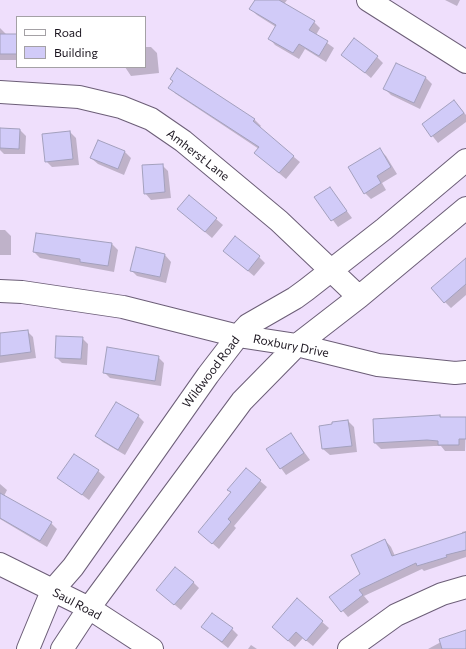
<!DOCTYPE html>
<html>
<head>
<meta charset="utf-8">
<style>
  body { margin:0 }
  #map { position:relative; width:466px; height:649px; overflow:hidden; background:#efdffc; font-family:Commissioner,sans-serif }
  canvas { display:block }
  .legend { position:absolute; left:16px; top:16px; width:130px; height:52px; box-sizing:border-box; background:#fff; border:1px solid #a4a1a5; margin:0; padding:5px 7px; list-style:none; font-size:12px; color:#1b151f }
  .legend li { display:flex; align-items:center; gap:8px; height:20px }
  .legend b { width:20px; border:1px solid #a4a1a5 }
</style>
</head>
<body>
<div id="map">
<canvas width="466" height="649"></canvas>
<ul class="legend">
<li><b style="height:5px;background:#fff"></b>Road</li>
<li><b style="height:11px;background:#d1cbf8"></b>Building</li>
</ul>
</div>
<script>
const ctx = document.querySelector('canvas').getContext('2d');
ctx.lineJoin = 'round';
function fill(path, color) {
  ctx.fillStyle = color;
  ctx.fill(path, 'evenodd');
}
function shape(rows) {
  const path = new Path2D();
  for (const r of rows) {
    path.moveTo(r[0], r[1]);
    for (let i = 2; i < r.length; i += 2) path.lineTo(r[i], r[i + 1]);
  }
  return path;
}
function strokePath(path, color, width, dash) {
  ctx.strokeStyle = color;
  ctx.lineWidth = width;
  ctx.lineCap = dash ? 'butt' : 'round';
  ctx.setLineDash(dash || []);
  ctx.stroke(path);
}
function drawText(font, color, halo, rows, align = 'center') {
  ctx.font = font + ' Commissioner,sans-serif';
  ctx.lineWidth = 3.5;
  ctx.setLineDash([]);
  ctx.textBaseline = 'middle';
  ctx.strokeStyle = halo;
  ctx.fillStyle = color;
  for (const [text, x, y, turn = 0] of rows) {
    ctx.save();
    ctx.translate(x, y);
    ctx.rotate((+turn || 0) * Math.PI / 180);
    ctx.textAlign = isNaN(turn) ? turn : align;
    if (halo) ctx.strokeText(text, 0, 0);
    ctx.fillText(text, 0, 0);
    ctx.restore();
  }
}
const shadow = shape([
  [256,0,287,0,284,4,314,22,320,28,316,35,334,48,326,62,305,49,299,59,275,45,269,38,276,27,257,15,251,9],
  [445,0,460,0,457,6],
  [0,28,6,34,17,36,17,60,0,60],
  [145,47,151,47,157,53,159,73,131,76,125,67,145,67],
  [342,54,377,57,383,63,371,78],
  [426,78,432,84,420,109,391,95,385,89],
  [170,88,254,119,261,126,259,128,300,162,286,179,262,159,259,149,176,94],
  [454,101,466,115,466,122,438,143,423,124],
  [0,129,20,130,26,136,25,154,4,154,0,150],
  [70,132,76,138,79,165,52,167,46,161],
  [380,150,386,156,397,174,382,183,386,190,371,199,365,193],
  [124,151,131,158,124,175,98,164,91,158],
  [162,165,168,171,171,198,151,200,145,193],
  [330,188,352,218,338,227,316,197],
  [189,196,223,225,212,238,185,215],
  [0,230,5,230,11,236,11,255,0,255],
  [112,244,118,250,114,272,40,258,34,252],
  [165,255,171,262,166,283,137,276,131,270],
  [231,257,259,257,265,263,254,276],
  [466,264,466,295,451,308,445,302],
  [27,331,33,337,36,358,0,363,0,334],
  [82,338,88,344,87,365,62,363,56,357],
  [158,357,164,363,161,386,110,378,104,372],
  [138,416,144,422,125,455,103,442,97,436],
  [440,416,442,418,466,418,465,451,445,451,441,446,434,446,381,449,375,443],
  [348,421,354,427,357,452,330,455,323,449,333,423],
  [291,434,310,460,286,475,267,449],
  [246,469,267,487,234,526,236,528,219,549,199,532,232,493],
  [98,471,105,477,89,500,59,478],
  [0,484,7,490,4,496,51,523,57,529,47,547,0,519],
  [466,531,466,557,424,571,422,569,364,596,369,602,348,617,331,597,361,575,385,540,391,547,395,556,462,534,462,532],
  [193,582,199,588,181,610,164,596],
  [297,600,329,628,313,646,303,638,295,647,279,633],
  [202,627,232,629,238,635,228,648],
  [466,631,466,649,428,649,441,642],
  [251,645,257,649,248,649]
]);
const building = shape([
  [255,0,279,0,315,21,309,30,328,41,319,56,299,44,293,53,268,39,276,25,249,9,255,0],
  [0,34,17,34,17,54,0,54,0,34],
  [354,38,378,56,365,73,341,55,354,38],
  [396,63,426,77,414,103,383,89,396,63],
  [177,68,255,119,253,121,294,156,279,173,254,153,259,147,168,88,173,81,170,79,177,68],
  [454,100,464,113,431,137,422,124,454,100],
  [0,128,20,129,19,149,0,148,0,128],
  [70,131,73,159,45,162,42,134,70,131],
  [98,140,125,151,118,169,90,158,98,140],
  [380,148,391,167,377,176,381,183,364,194,348,167,380,148],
  [163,164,165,192,144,194,142,165,163,164],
  [330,187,347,211,331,221,314,197,330,187],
  [189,195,217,218,205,232,177,209,189,195],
  [36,233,112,243,108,266,80,262,80,259,33,252,36,233],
  [235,236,260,256,248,271,223,251,235,236],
  [136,247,165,254,160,277,130,271,136,247],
  [466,258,466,284,444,303,431,288,466,258],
  [28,330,31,352,0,356,0,333,28,330],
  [56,336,83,337,81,359,55,358,56,336],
  [107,347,159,356,155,381,103,373,107,347],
  [116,402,139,415,118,450,95,436,116,402],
  [440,415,440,417,466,417,466,439,459,439,459,445,438,445,438,441,427,440,374,443,373,419,440,415],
  [348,420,352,446,322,449,319,426,332,424,332,422,348,420],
  [291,433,304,453,280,469,266,449,291,433],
  [74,454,99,470,82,495,57,478,74,454],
  [246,468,261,480,228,519,231,522,212,544,198,532,231,492,227,490,246,468],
  [0,493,52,522,40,541,0,518,0,493],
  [466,532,466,550,446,555,447,557,417,566,416,563,359,590,363,595,341,612,329,597,360,574,351,555,385,539,392,556,466,532],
  [175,567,194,582,174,605,156,590,175,567],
  [297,598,323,621,306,641,296,632,288,641,272,627,297,598],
  [212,613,233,628,222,642,201,627,212,613],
  [466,630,466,649,442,649,439,639,466,630]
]);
const minor = shape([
  [368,0,466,62],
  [0,92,79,97,121,107,151,119,183,141,279,221,359,297],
  [0,291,22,292,123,307,238,336,297,345,378,365,455,373,466,372],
  [0,564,89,608,152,649],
  [28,649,52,591,73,567,208,375,238,336,248,325,295,298,306,290,384,229,466,160],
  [62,649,89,608,242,401,297,345,359,297,466,208],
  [349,649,396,615,442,594,466,587]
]);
const streetNames = [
  ["Amherst Lane",198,155,38],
  ["Roxbury Drive",291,346,11],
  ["Wildwood Road",211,372,-53],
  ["Saul Road",77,604,28]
];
fill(shadow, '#0003');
fill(building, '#d1cbf8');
strokePath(building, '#a3a0bd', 1);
strokePath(minor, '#6c5e77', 24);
strokePath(minor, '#fff', 22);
drawText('12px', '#1b151f', '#fff', streetNames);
</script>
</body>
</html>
